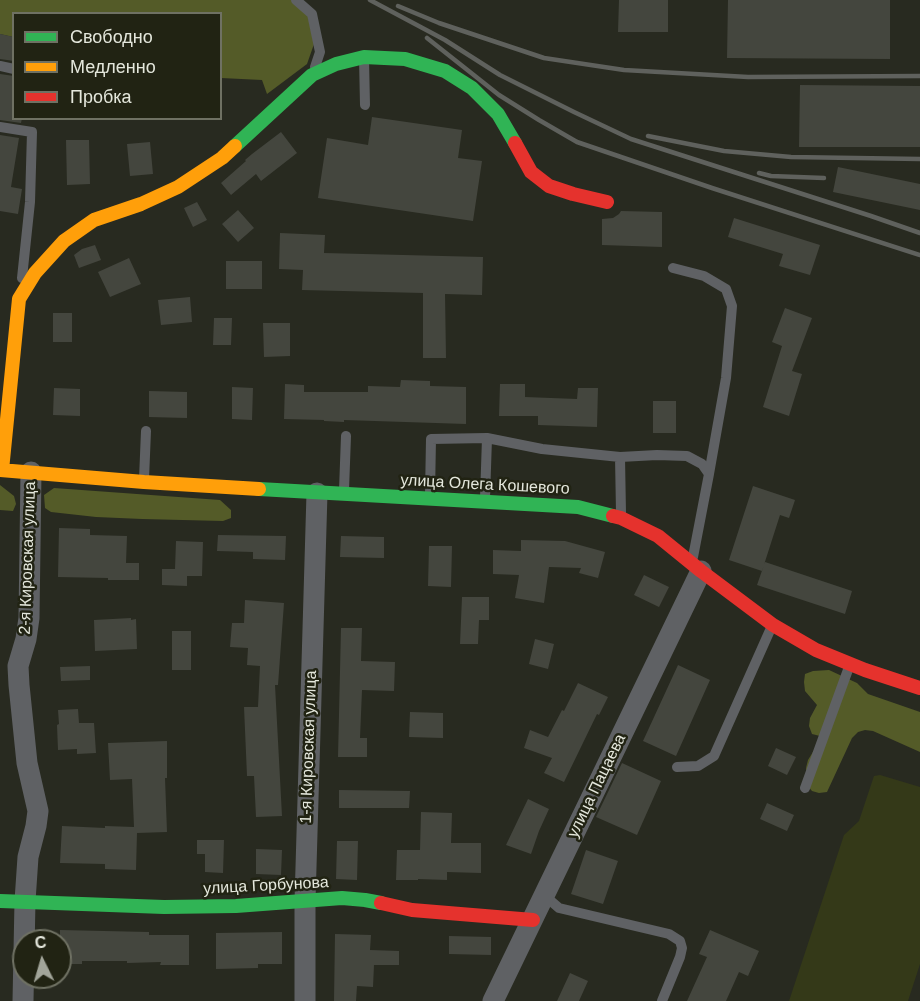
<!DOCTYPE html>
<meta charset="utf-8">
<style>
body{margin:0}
#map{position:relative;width:920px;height:1001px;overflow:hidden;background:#282a20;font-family:Helvetica,sans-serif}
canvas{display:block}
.legend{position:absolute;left:12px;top:12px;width:210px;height:108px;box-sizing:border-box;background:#212313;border:2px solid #6f7163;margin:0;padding:8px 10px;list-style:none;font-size:18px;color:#e4e7dc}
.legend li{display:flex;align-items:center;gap:12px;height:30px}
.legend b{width:30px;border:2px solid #6f7163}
.north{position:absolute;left:12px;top:929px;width:60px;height:60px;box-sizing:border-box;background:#212313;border:2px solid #6f7163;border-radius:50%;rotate:355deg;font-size:16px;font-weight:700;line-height:24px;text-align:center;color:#e4e7dc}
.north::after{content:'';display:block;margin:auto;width:21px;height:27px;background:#a2a59a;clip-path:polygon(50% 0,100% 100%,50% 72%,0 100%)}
</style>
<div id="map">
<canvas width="920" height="1001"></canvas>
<ul class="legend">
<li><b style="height:8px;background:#30b455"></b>Свободно</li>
<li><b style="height:8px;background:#ff9f0a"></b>Медленно</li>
<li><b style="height:8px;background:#e5322d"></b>Пробка</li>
</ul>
<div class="north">С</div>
</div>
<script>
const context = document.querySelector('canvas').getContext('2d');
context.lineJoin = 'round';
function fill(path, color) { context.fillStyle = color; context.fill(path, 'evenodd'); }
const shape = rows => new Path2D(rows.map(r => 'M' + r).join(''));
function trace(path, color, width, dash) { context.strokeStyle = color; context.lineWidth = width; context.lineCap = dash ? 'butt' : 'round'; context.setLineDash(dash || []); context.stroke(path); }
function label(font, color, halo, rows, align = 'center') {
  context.font = font + ' Helvetica,sans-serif'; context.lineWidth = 5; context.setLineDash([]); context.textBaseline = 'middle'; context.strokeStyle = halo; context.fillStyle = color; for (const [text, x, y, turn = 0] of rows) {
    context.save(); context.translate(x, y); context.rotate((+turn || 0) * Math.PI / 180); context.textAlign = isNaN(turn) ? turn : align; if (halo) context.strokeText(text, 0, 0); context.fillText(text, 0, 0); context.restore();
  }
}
fill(shape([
 [880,775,920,787,920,964,908,1001,789,1001,844,835,859,821,874,776]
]), '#343918');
fill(shape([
 [0,0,292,0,308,16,314,44,307,64,267,94,262,80,221,78,220,14,14,14,13,37,0,34],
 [0,485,14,496,16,504,13,511,0,510],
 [54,488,220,500,231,510,231,518,223,521,142,519,96,517,51,512,45,508,44,495],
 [829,670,857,683,868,694,920,712,920,752,873,731,865,730,858,732,852,738,827,792,819,793,812,791,807,785,806,768,808,760,816,747,820,736,812,734,809,726,810,718,817,705,805,691,804,682,805,674,813,671]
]), '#545b28');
fill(shape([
 [619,0,668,0,668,32,618,32],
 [728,0,890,0,890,59,727,58],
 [0,34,14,37,14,61,0,59],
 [0,74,14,76,14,118,22,118,21,123,0,120],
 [800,85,920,86,920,147,799,147],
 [372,117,462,130,458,158,482,161,473,221,318,198,327,138,368,145],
 [281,132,297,153,261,181,256,174,231,195,221,183,246,161,245,160,252,154],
 [0,135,19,138,11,187,22,189,18,214,0,211],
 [66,140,89,140,90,184,67,185],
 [150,142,153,174,130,176,127,144],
 [838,167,920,184,920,210,833,192],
 [197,202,207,220,193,227,184,208],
 [238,210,254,228,238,242,222,224],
 [621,211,662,212,662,247,602,245,602,219,613,218,619,214],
 [734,218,820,245,810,275,779,266,783,254,728,237],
 [280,233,325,235,324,253,483,257,482,295,445,294,446,358,423,358,423,293,302,290,303,270,279,269],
 [95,245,101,260,79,268,74,255,82,249],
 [129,258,141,284,110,297,98,272],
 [226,261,262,261,262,289,226,289],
 [190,297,192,322,161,325,158,300],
 [785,308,812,318,792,371,802,374,789,416,763,407,782,346,772,342],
 [53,313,72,313,72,342,53,342],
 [214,318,232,318,231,345,213,345],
 [263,323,290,323,290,356,264,357],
 [401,380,430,381,430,386,466,387,466,424,344,420,344,422,324,421,324,420,284,419,285,384,304,385,304,392,368,392,368,386,400,387],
 [500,384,525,384,525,397,577,399,578,388,598,388,597,427,538,425,538,416,499,416],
 [232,387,253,388,252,420,232,419],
 [54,388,80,389,80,416,53,415],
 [149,391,187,392,187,418,149,417],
 [653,401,676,401,676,433,653,433],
 [753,486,795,500,789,518,780,515,762,571,729,560],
 [59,528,90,529,90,535,127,536,126,563,139,563,139,580,108,580,108,578,58,577],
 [218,535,286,536,285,560,253,559,253,552,217,551],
 [341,536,384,537,384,558,340,557],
 [521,540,565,541,605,552,598,578,579,573,581,568,549,567,544,603,515,598,519,575,493,574,493,550,521,551],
 [176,541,203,542,202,576,187,576,187,586,162,585,162,569,175,569],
 [429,546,452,546,451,587,428,586],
 [765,562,852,591,845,614,757,585],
 [644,575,669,587,659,607,634,595],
 [462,597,489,597,489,620,479,620,478,644,460,644],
 [245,600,284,603,278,685,275,685,282,816,256,817,254,776,247,776,244,707,258,707,260,666,247,665,248,648,230,647,232,623,244,623],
 [131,618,131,620,136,619,137,649,95,651,94,620],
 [341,628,362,628,361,661,395,662,394,691,362,690,360,738,367,738,367,757,338,757],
 [172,631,191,631,191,670,172,670],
 [535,639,554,644,548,669,529,664],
 [678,665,710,680,676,756,643,741],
 [90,666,90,680,61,681,60,667],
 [578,683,608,697,599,715,597,714,564,782,544,773,552,758,524,748,530,730,548,737,562,710,564,711],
 [78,709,79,723,94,723,96,753,77,754,77,749,58,750,57,725,59,724,58,710],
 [410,712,443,713,443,738,409,737],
 [167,741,167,778,165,778,167,832,137,833,136,870,105,869,105,864,60,863,62,826,105,828,105,826,134,827,132,779,110,780,108,743],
 [776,748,796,757,787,775,768,766],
 [622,763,661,781,637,835,596,817],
 [339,790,410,791,409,808,339,808],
 [528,799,549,809,539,831,531,854,506,845],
 [767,803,794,815,787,831,760,819],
 [421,812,452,813,451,843,481,843,481,873,447,872,447,880,418,879,418,880,396,880,397,850,420,850],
 [197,840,224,840,223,873,205,872,205,854,197,854],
 [337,841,358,841,357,880,336,879],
 [256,849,282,850,281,875,256,874],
 [586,850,618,861,603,904,571,894],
 [60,930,149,932,149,935,189,935,189,965,160,965,161,962,127,963,127,961,82,961,82,964,60,964],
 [710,930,759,951,748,976,739,972,726,1001,687,1001,707,957,699,954],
 [282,932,282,964,258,964,258,968,216,969,216,933],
 [335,934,371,935,370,950,399,951,399,965,374,965,373,987,357,986,356,1001,334,1001],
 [449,936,491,937,491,955,449,954],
 [570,973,588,981,579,1001,557,1001]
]), '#44463e');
trace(shape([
 [296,0,312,14,320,52,315,67],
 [364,58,365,105],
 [0,66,14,69],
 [0,127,32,132,30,202,22,278],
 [673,268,704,276,726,289,732,306,726,378,709,474],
 [620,457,621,513],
 [144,479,146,431],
 [344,490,346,436],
 [430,494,431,439,487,438,542,449,620,457,657,455,687,456,702,464,709,474,693,557],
 [485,498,487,438],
 [677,767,698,766,714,756,771,628],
 [805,788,849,667],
 [545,896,559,908,669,934,680,941,682,948,680,957,662,1001]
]), '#5f6164', 10);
trace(shape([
 [23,1001,25,901,28,857,36,826,38,811,27,763,19,685,18,666,26,639,29,618,31,472],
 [305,1001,305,901,317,493],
 [493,1001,701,571]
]), '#5f6164', 21);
trace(shape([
 [235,146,312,75,336,64,364,57,405,59,445,71,472,88,498,114,515,143],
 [259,489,578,507,613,516],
 [0,901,164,907,236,906,342,898,365,900,381,903]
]), '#30b455', 14);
trace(shape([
 [0,470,144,482,259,489],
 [2,470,19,299,35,273,64,241,94,220,141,204,178,187,222,158,235,146]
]), '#ff9f0a', 14);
trace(shape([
 [515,143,531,172,549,186,573,194,607,202],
 [613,516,621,518,658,536,701,571,773,625,816,650,865,670,920,688],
 [381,903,412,910,533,920]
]), '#e5322d', 14);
trace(shape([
 [370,0,445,40,500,75,574,112,631,139,871,216,920,233],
 [398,6,439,23,544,58,624,70,748,77,920,76],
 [427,38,499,95,539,120,577,142,712,188,920,255],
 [648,136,724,151,791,157,920,159],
 [759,173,771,176,824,178]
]), '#5f615d', 4.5);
label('16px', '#e4e7dc', '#212313', [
 ["улица Олега Кошевого",485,485,3],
 ["2-я Кировская улица",28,558,-88],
 ["1-я Кировская улица",309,747,-88],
 ["улица Пацаева",597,786,-64],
 ["улица Горбунова",266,886,-3]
]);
</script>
